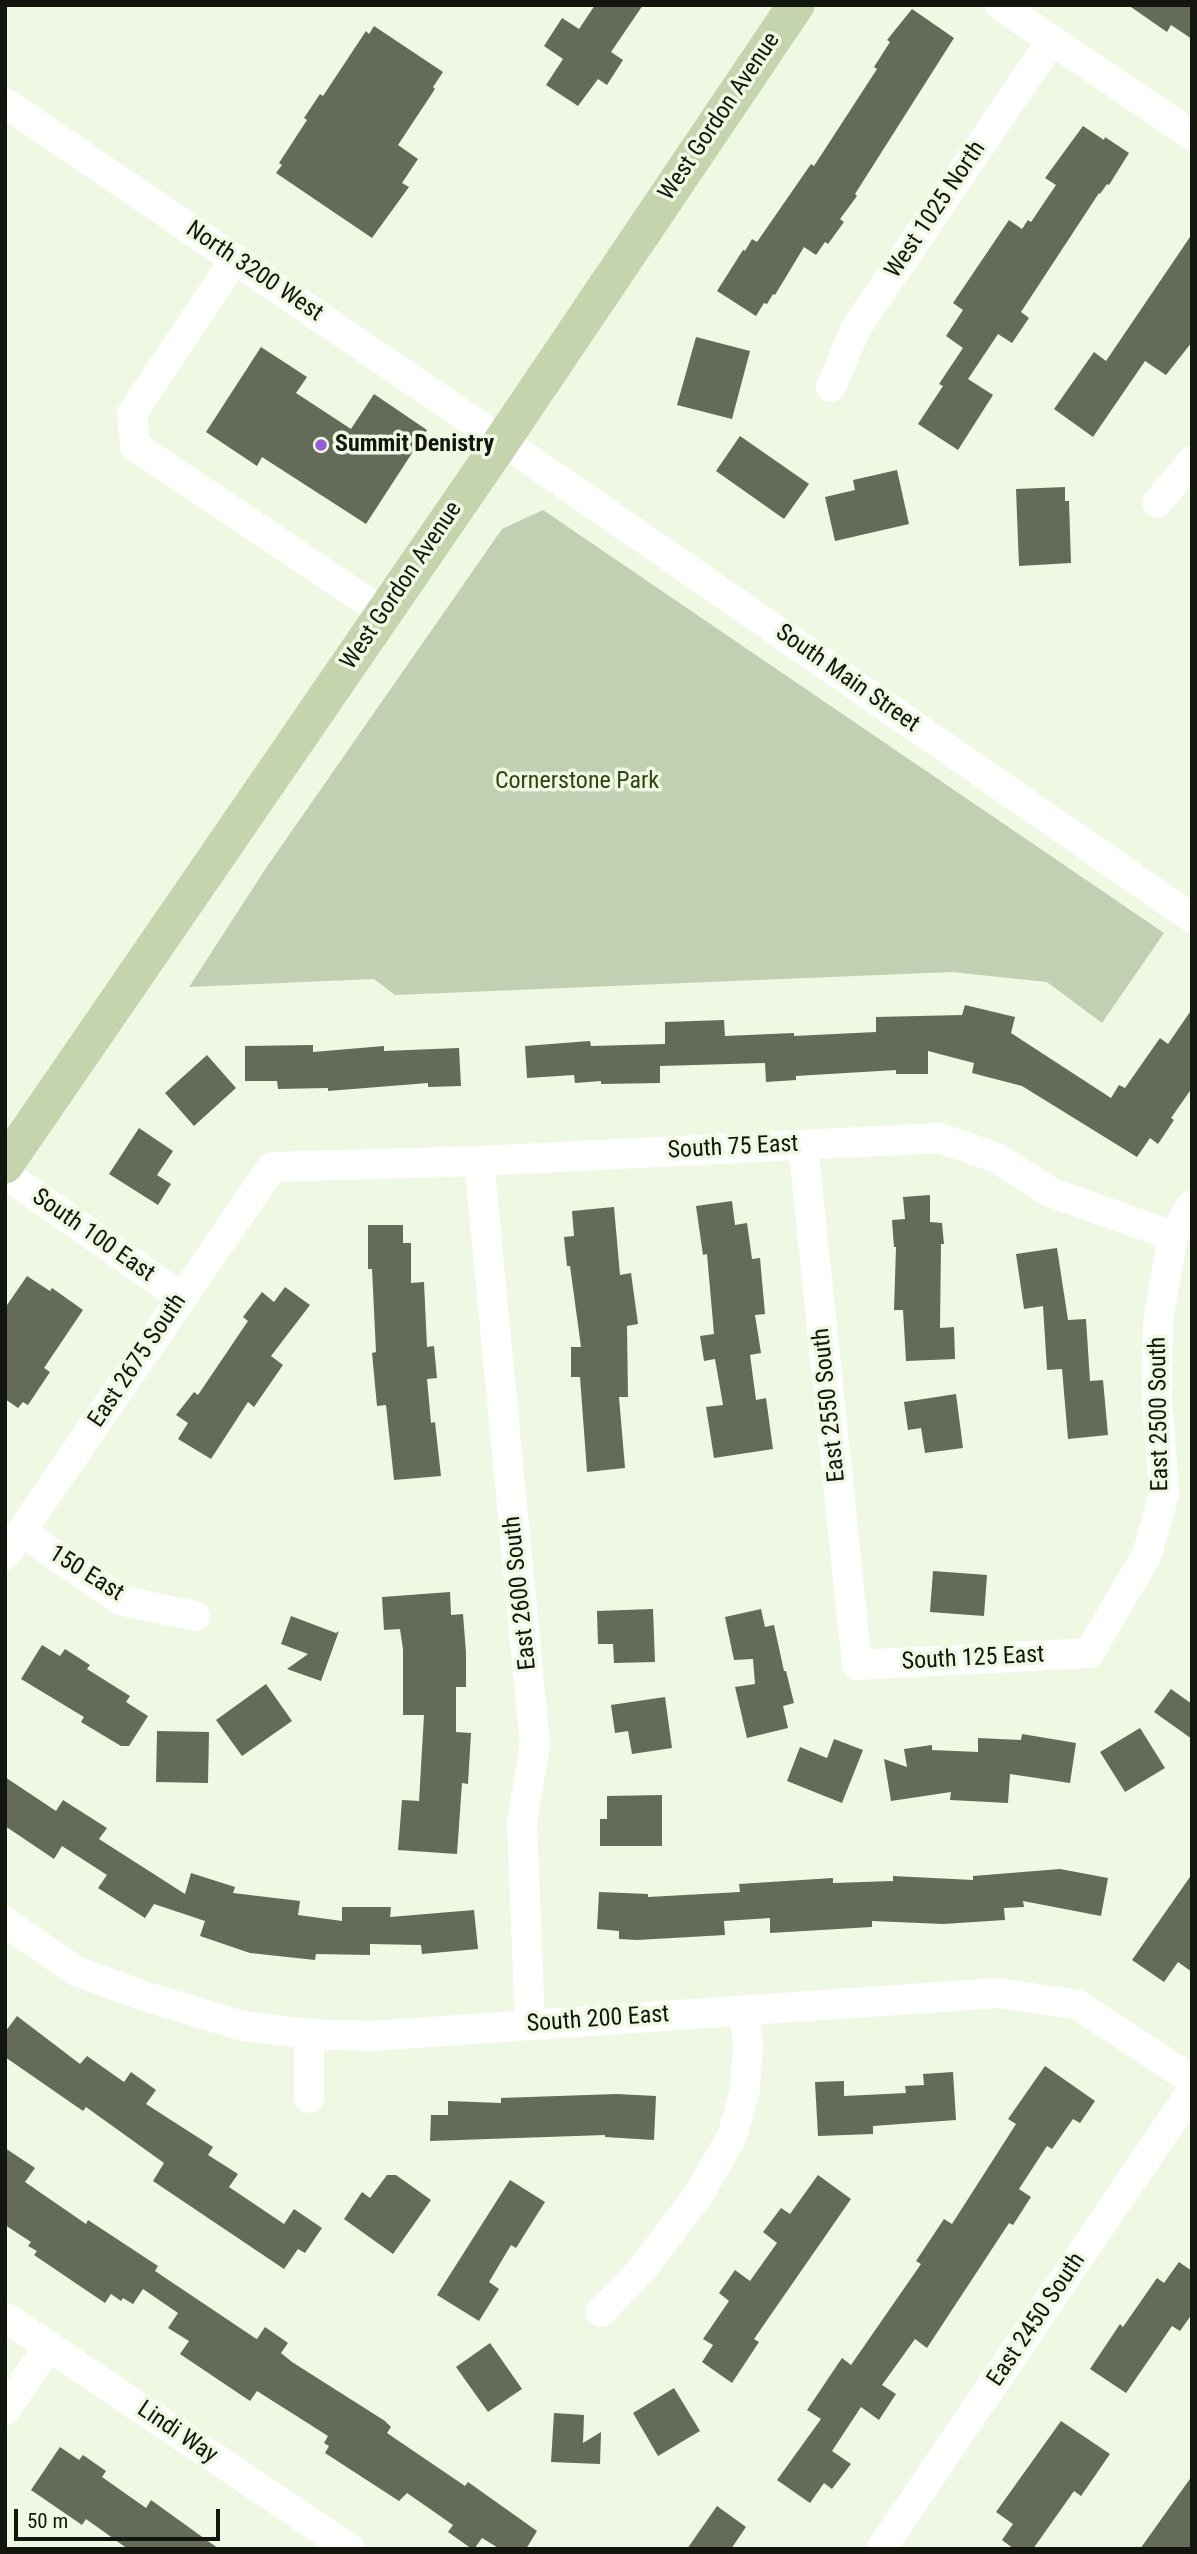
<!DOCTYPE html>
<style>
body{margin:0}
#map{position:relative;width:1197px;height:2554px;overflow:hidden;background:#eff8e2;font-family:"Roboto Condensed",sans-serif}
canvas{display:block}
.frame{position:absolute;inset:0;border:7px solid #13160f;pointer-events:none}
.scale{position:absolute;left:14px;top:2509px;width:206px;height:32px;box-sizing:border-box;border:4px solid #13160f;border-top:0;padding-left:9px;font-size:21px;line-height:24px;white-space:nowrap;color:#13160f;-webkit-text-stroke:5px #eff8e2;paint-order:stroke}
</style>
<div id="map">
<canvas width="1197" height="2554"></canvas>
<div class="frame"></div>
<div class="scale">50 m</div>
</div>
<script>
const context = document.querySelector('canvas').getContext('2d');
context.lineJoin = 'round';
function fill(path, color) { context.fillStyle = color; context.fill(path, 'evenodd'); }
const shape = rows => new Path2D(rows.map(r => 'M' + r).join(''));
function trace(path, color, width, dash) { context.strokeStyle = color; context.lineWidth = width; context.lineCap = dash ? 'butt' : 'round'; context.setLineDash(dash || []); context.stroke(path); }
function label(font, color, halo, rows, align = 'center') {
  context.font = font + ' "Roboto Condensed",sans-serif'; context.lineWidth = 7; context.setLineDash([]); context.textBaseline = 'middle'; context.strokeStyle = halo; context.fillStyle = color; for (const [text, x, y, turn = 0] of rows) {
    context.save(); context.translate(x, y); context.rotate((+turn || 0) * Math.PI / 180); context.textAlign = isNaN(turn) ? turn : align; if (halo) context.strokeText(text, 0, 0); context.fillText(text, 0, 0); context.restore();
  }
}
fill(shape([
 [543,510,1164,933,1102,1023,1047,982,952,972,395,995,374,979,189,987,266,868,502,529]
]), '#c3cfb2');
fill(shape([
 [595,5,643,5,611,52,623,60,607,85,598,79,578,106,546,85,563,59,544,46,562,18,579,29],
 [1128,5,1192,5,1192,39,1171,25,1167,32],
 [912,9,954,38,855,194,857,196,840,219,844,222,828,244,825,242,816,255,804,247,775,295,773,294,767,304,764,303,756,316,717,291,743,250,745,251,752,239,757,242,811,164,814,166,877,69,874,67,890,42,887,40],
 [374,26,443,72,433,87,435,89,398,145,418,159,402,183,409,187,372,238,276,173,282,165,279,163,307,120,304,118,320,94,323,96,366,31,369,34],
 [1083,126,1104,140,1105,137,1129,153,1109,185,1107,184,1100,194,1099,193,1021,312,1029,318,1012,343,998,334,968,379,993,395,958,450,918,424,943,386,939,384,963,348,946,336,963,310,953,303,1009,220,1022,229,1028,220,1031,222,1056,185,1045,178],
 [1192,234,1192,342,1166,375,1145,361,1093,437,1054,409,1094,352,1106,361],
 [696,337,750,351,732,419,677,405],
 [261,347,307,377,296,393,351,429,374,394,427,430,366,524,262,457,257,466,206,432],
 [740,436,809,484,784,519,716,471],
 [897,470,909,524,835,541,825,497,855,490,853,480],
 [1065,487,1065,501,1069,501,1071,563,1019,566,1016,489],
 [965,1005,1015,1017,1011,1033,1111,1098,1119,1085,1125,1088,1160,1038,1168,1044,1192,1009,1192,1088,1171,1118,1174,1120,1158,1144,1150,1138,1137,1157,1022,1086,972,1073,974,1063,928,1051,928,1074,896,1074,896,1070,796,1076,796,1080,766,1082,765,1063,660,1066,660,1083,601,1084,601,1081,575,1083,574,1075,527,1078,525,1046,590,1041,591,1046,665,1044,665,1022,724,1020,725,1036,794,1033,794,1036,876,1032,876,1017,962,1015],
 [313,1045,313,1052,384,1046,384,1051,459,1048,461,1086,428,1087,428,1083,328,1091,328,1088,278,1089,277,1081,245,1081,245,1046],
 [207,1055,236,1088,194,1126,165,1093],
 [139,1128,173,1151,157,1175,171,1184,158,1205,109,1174],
 [930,1195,930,1222,942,1223,944,1244,941,1244,940,1328,954,1327,955,1359,906,1361,903,1310,894,1310,896,1247,894,1247,892,1220,905,1219,903,1197],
 [732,1201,735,1225,747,1223,752,1259,760,1258,765,1314,755,1315,761,1353,750,1355,756,1400,766,1398,773,1449,714,1458,706,1407,723,1405,715,1359,704,1361,700,1336,714,1334,707,1254,703,1255,696,1206],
 [614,1207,620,1275,631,1273,638,1324,627,1326,628,1397,619,1397,625,1468,587,1472,580,1377,571,1377,571,1347,581,1347,570,1266,567,1266,564,1237,574,1236,572,1211],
 [368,1225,403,1225,403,1243,411,1243,411,1283,424,1282,427,1347,434,1346,437,1378,427,1379,431,1423,435,1422,441,1476,394,1480,386,1405,377,1406,372,1353,376,1352,372,1269,368,1269],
 [1057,1248,1068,1320,1086,1319,1090,1381,1103,1380,1108,1435,1068,1439,1062,1369,1047,1370,1043,1306,1024,1309,1016,1254],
 [27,1276,50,1291,52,1288,83,1310,44,1368,50,1372,28,1405,23,1402,18,1408,5,1399,5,1308],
 [285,1287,310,1305,271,1356,283,1365,254,1407,248,1402,211,1459,178,1439,188,1423,176,1415,194,1392,198,1395,248,1321,243,1317,262,1292,274,1302],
 [956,1394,963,1448,925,1453,921,1428,908,1430,904,1402],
 [933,1571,987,1575,984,1616,930,1612],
 [450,1592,451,1615,463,1614,466,1653,466,1687,456,1687,456,1732,471,1733,468,1784,462,1783,457,1854,398,1850,402,1800,419,1801,424,1715,403,1715,403,1649,400,1629,384,1630,382,1597],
 [653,1609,655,1662,614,1663,613,1644,598,1644,597,1611],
 [761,1609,765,1627,774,1625,784,1671,786,1671,794,1703,783,1706,788,1728,747,1738,735,1687,755,1684,753,1659,734,1660,725,1617],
 [291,1616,336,1633,339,1631,321,1681,287,1669,308,1654,281,1644],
 [42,1645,60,1656,65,1649,90,1665,87,1669,130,1696,126,1702,148,1716,129,1746,121,1746,81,1722,84,1717,21,1679],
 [266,1684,292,1721,242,1756,216,1720],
 [1171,1689,1192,1704,1192,1739,1154,1712],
 [665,1697,672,1748,632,1754,628,1731,615,1733,611,1705],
 [1140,1728,1165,1768,1125,1792,1100,1752],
 [157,1731,209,1732,208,1783,156,1782],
 [1022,1734,1076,1743,1070,1783,1010,1774,1008,1803,950,1800,951,1792,891,1801,884,1759,907,1767,904,1749,932,1745,932,1750,978,1752,978,1738,1021,1740],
 [834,1739,863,1750,842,1803,787,1781,800,1747,827,1758],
 [5,1777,56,1811,63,1800,107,1828,99,1839,185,1894,191,1873,235,1887,233,1893,300,1901,298,1915,342,1921,342,1907,391,1907,390,1917,474,1910,478,1949,422,1954,421,1945,370,1944,370,1955,316,1954,315,1960,250,1953,200,1936,205,1921,154,1904,145,1918,98,1888,107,1875,62,1846,54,1859,5,1826],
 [662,1795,662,1846,600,1846,600,1819,607,1819,607,1796],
 [1060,1869,1108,1878,1101,1916,1023,1901,1024,1907,1004,1908,1005,1920,943,1924,872,1921,872,1927,770,1933,770,1918,724,1921,725,1935,637,1940,619,1939,619,1931,597,1929,599,1892,648,1894,648,1897,740,1892,739,1884,833,1878,833,1883,893,1881,893,1876,973,1880,973,1876],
 [1192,1874,1192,1972,1178,1962,1164,1982,1132,1960],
 [17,2016,80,2064,87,2056,124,2082,131,2072,156,2090,146,2104,213,2147,208,2155,238,2174,229,2187,284,2224,294,2209,322,2228,305,2253,298,2249,284,2269,153,2181,164,2163,86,2107,83,2111,5,2057,5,2032],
 [1045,2066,1095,2101,1080,2123,1073,2119,1052,2149,1047,2146,1019,2189,1031,2197,1013,2225,1009,2223,927,2348,915,2339,882,2385,896,2394,879,2420,861,2407,832,2451,851,2464,832,2489,824,2483,810,2503,777,2480,821,2419,807,2410,842,2358,851,2365,921,2264,916,2261,944,2219,952,2224,1016,2124,1008,2119],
 [953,2072,956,2120,873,2126,873,2134,818,2136,815,2082,844,2081,844,2096,906,2093,905,2086,924,2085,923,2074],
 [616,2094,656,2096,654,2140,605,2137,605,2135,430,2141,431,2115,448,2115,448,2101,501,2103,501,2098],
 [5,2148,35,2168,25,2182,86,2224,88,2220,158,2266,155,2271,255,2338,257,2339,265,2327,288,2343,281,2353,292,2362,385,2421,391,2427,387,2433,465,2486,468,2482,537,2531,526,2549,500,2549,482,2538,474,2549,472,2549,448,2532,453,2525,407,2493,399,2501,325,2453,329,2446,324,2443,328,2436,257,2391,250,2401,180,2354,189,2341,168,2328,178,2313,143,2289,133,2304,123,2298,121,2301,111,2294,105,2303,34,2255,37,2251,28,2246,31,2242,5,2225],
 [387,2175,396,2175,431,2200,393,2254,344,2219,362,2192,370,2198],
 [818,2175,851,2199,754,2339,759,2342,732,2383,702,2362,713,2345,703,2339,729,2301,719,2293,735,2270,750,2281,777,2243,763,2232,781,2208,790,2214],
 [510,2180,545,2202,516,2248,511,2245,489,2282,499,2289,479,2321,437,2295],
 [1179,2262,1192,2271,1192,2314,1180,2331,1172,2326,1126,2393,1090,2369,1120,2324,1123,2327,1157,2278,1164,2283],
 [490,2343,522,2389,488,2412,456,2367],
 [674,2388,700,2431,658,2456,633,2413],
 [554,2413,584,2415,583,2443,601,2432,600,2464,551,2462],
 [1061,2421,1110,2454,1081,2496,1074,2491,1033,2549,1014,2549,1002,2540,1013,2524,996,2512],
 [60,2447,79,2460,83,2455,106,2471,102,2477,146,2508,151,2500,219,2549,128,2549,86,2519,82,2525,31,2490],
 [1192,2476,1192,2549,1140,2549],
 [717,2506,746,2527,731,2549,687,2549]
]), '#646b59');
trace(shape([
 [1000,5,1192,135],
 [5,103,543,469,1192,918],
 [235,259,132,413,135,446,384,613],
 [831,387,856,328,1052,40],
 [1157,503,1192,461],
 [803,1145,857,1665,1089,1653,1147,1555,1164,1494,1157,1399,1158,1321,1173,1236,1192,1205],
 [479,1161,535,1745,522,1822,530,2025],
 [5,1174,181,1297],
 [22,1532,120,1600,195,1616],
 [5,1555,272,1167,479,1161,940,1138,997,1158,1050,1192,1173,1236],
 [5,1922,76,1971,144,1996,243,2026,309,2034,371,2036,999,1993,1078,2005,1192,2080],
 [309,2098,309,2034],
 [601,2312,644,2267,699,2194,732,2136,745,2090,748,2046,744,2010],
 [5,2317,350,2549],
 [5,2410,48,2347],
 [881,2549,1192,2091]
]), '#fff', 30);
trace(shape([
 [5,1165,502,441,796,5]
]), '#c5d4ad', 37);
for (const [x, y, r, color] of [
 [321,445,7,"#9a5cd3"]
]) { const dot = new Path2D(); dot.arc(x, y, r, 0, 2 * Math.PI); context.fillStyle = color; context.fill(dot); trace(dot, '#eff8e2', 2.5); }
label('24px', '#13160f', '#eff8e2', [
 ["West Gordon Avenue",720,117,-56],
 ["West 1025 North",936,210,-56],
 ["North 3200 West",254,272,34],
 ["West Gordon Avenue",402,586,-56],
 ["South Main Street",847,679,35],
 ["South 75 East",733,1148,-3],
 ["South 100 East",93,1236,35],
 ["East 2675 South",138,1361,-56],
 ["East 2550 South",830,1405,-96],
 ["East 2500 South",1160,1414,-91],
 ["150 East",86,1574,32],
 ["East 2600 South",521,1593,-96],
 ["South 125 East",973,1659,-3],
 ["South 200 East",598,2020,-4],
 ["East 2450 South",1037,2320,-56],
 ["Lindi Way",177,2433,34]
]);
label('bold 24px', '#13160f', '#eff8e2', [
 ["Summit Denistry",335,445]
], 'left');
label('24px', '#314210', '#eff8e2', [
 ["Cornerstone Park",577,782]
]);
</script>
